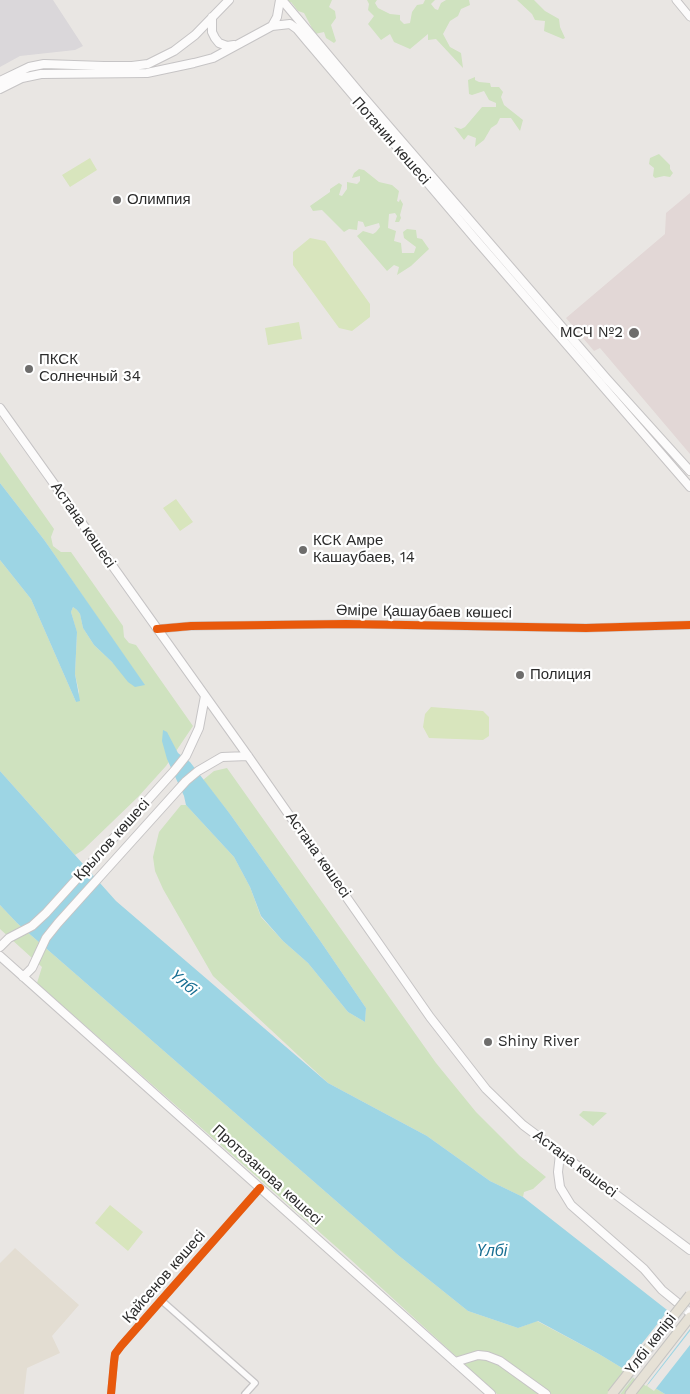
<!DOCTYPE html>
<meta charset="utf-8">
<style>
body{margin:0}
canvas{display:block;background:#e9e6e3}
</style>
<canvas width="690" height="1394"></canvas>
<script>
const context = document.querySelector('canvas').getContext('2d');
context.lineJoin = 'round';
function fill(path, color) { context.fillStyle = color; context.fill(path, 'evenodd'); }
const shape = rows => new Path2D(rows.map(r => 'M' + r).join(''));
function trace(path, color, width, dash) { context.strokeStyle = color; context.lineWidth = width; context.lineCap = dash ? 'butt' : 'round'; context.setLineDash(dash || []); context.stroke(path); }
function label(font, color, halo, rows, align = 'center') {
  context.font = font + ' "Work Sans",sans-serif'; context.lineWidth = 4.5; context.setLineDash([]); context.textBaseline = 'middle'; context.strokeStyle = halo; context.fillStyle = color; for (const [text, x, y, turn = 0] of rows) {
    context.save(); context.translate(x, y); context.rotate((+turn || 0) * Math.PI / 180); context.textAlign = isNaN(turn) ? turn : align; if (halo) context.strokeText(text, 0, 0); context.fillText(text, 0, 0); context.restore();
  }
}
fill(shape([
 [0,0,53,0,83,46,75,50,20,56,0,67]
]), '#dad7da');
fill(shape([
 [15,1248,79,1305,52,1336,60,1353,27,1368,24,1394,0,1394,0,1263]
]), '#e3ddd2');
fill(shape([
 [690,193,690,454,600,348,594,351,566,318,665,234,666,213]
]), '#e2d7d6');
fill(shape([
 [284,0,332,0,329,7,335,11,336,18,331,25,336,41,334,43,326,38,324,32,315,34,304,13,298,11,291,2,288,3],
 [367,0,377,0,375,3,378,8,390,14,400,15,400,20,404,24,410,23,412,12,417,5,423,4,425,0,435,0,431,4,435,9,438,10,441,3,446,0,469,0,470,5,461,9,458,16,450,21,443,34,450,47,461,53,463,68,436,39,428,40,428,34,410,49,394,42,390,34,381,40,368,24,374,16,368,10,369,4],
 [517,0,534,0,545,11,559,19,560,27,565,38,563,39,544,31,545,21,535,20,532,14],
 [475,77,475,80,479,82,490,83,491,87,499,87,503,92,501,97,504,105,523,120,520,131,511,118,500,118,497,124,491,128,484,140,475,147,476,138,468,135,464,140,454,127,461,129,465,127,482,107,496,107,496,103,489,100,484,91,472,95,469,94,468,80],
 [659,154,670,165,670,169,673,173,670,177,664,176,655,178,653,176,654,168,649,164,650,158],
 [359,169,364,170,379,182,392,185,399,191,397,201,399,202,400,199,403,204,400,215,401,218,399,222,395,222,397,216,395,213,389,214,388,228,396,231,394,241,401,243,402,253,414,253,416,247,404,238,403,232,407,229,416,230,417,238,422,239,429,249,411,266,397,275,399,267,394,265,387,271,357,236,363,231,373,234,376,232,380,227,379,223,365,227,363,222,358,221,357,230,349,229,344,232,322,210,313,211,310,206,330,192,330,189,339,183,342,185,339,195,342,196,347,189,347,182,357,184,360,181,360,176,352,178,354,173],
 [0,452,54,529,51,537,53,546,61,552,71,552,123,626,124,637,129,643,136,645,193,726,166,766,138,797,83,850,75,855,0,771,0,560,31,599,76,702,79,692,75,674,77,633,71,612,73,607,77,610,80,614,83,628,94,645,112,662,144,685,45,541,0,483],
 [227,768,436,1063,476,1112,520,1156,546,1177,533,1189,524,1192,523,1197,490,1181,427,1136,328,1083,213,976,163,889,155,871,153,857,159,832,181,805,186,805,234,857,250,887,261,917,283,941,308,963,348,1012,365,1022,366,1008,321,942,230,814,203,780,214,771],
 [0,905,17,923,398,1255,468,1311,518,1328,537,1321,599,1354,665,1394,497,1394,350,1259,37,983,42,967,0,929],
 [583,1111,602,1112,607,1113,593,1126,579,1115]
]), '#cfe2bf');
fill(shape([
 [90,158,97,170,70,187,62,175],
 [310,238,325,241,370,304,370,317,352,331,339,328,293,265,293,252],
 [299,322,302,339,268,345,265,328],
 [176,499,193,522,180,531,163,508],
 [431,707,483,711,489,717,489,736,483,740,429,738,423,727,425,714],
 [110,1205,143,1232,128,1251,95,1223]
]), '#d8e5bd');
fill(shape([
 [0,483,45,541,145,685,135,687,128,682,112,662,94,645,83,628,80,614,77,610,73,607,71,612,77,632,75,674,80,701,76,702,31,599,0,560],
 [163,730,167,732,178,753,190,762,230,814,321,942,366,1008,365,1022,348,1012,308,963,283,941,261,916,250,887,234,857,186,805,184,796,167,759,162,741],
 [0,771,116,901,328,1083,427,1136,490,1181,523,1197,690,1328,690,1394,665,1394,599,1354,538,1321,518,1328,468,1311,398,1255,17,923,0,905]
]), '#9dd5e4');
fill(shape([
 [670,1308,690,1325,690,1329,646,1386,621,1370],
 [690,1331,690,1345,654,1391,647,1386]
]), '#e9e6e3');
const minor = shape([
 [161,1300,255,1383,245,1394],
 [111,1394,114,1362,115,1354,121,1346,260,1188]
]);
const tertiary = shape([
 [676,0,690,17],
 [157,629,191,626,346,624,586,628,690,625]
]);
const secondary = shape([
 [282,0,360,93,607,379,690,471],
 [212,17,212,32,215,38,219,43,227,46,234,45],
 [272,26,277,17,280,0],
 [0,81,29,67,44,64,104,66,132,66,148,64,174,51,195,35,229,0],
 [0,89,22,78,41,74,147,73,194,63,213,58,272,26,290,24,297,29,307,41,477,241,690,487],
 [0,408,248,756,430,1017,486,1089,523,1125,690,1250],
 [0,947,9,938,32,926,46,913,174,771,186,756,199,728,205,696],
 [0,956,491,1394],
 [23,977,32,968,46,938,58,923,186,781,198,771,222,757,248,756],
 [560,1154,558,1172,560,1187,571,1205,644,1269,662,1290,690,1313],
 [455,1362,478,1355,487,1356,500,1361,546,1394]
]);
const primary = shape([
 [630,1394,690,1317]
]);
trace(minor, '#c6c4c5', 8);
trace(tertiary, '#c6c4c5', 9);
trace(secondary, '#c6c4c5', 10);
trace(primary, '#c5c4c2', 11);
trace(minor, '#fcfbfb', 5.5);
trace(tertiary, '#fcfbfb', 7);
trace(secondary, '#fcfbfb', 8);
trace(primary, '#e6e1d6', 9);
trace(shape([
 [620,1394,690,1305]
]), '#dedee0', 1);
const primaryBridge = shape([
 [612,1394,690,1295]
]);
trace(primaryBridge, '#c5c4c2', 11, []);
trace(primaryBridge, '#e6e1d6', 9);
trace(shape([
 [157,629,191,626,346,624,586,628,690,625],
 [111,1394,114,1362,115,1354,121,1346,260,1188]
]), '#e8590c', 8);
for (const [x, y, r, color] of [
 [117,200,5,"#6e6d6c"],
 [634,333,6,"#6e6d6c"],
 [29,369,5,"#6e6d6c"],
 [303,550,5,"#6e6d6c"],
 [520,675,5,"#6e6d6c"],
 [488,1042,5,"#6e6d6c"]
]) { const dot = new Path2D(); dot.arc(x, y, r, 0, 2 * Math.PI); context.fillStyle = color; context.fill(dot); trace(dot, '#fff', 2); }
label('15px', '#2c2c2c', '#fff', [
 ["Потанин көшесі",391,141,49],
 ["Астана көшесі",83,525,55],
 ["Әміре Қашаубаев көшесі",424,612,1],
 ["Крылов көшесі",112,840,-48],
 ["Астана көшесі",318,855,55],
 ["Астана көшесі",575,1164,37],
 ["Протозанова көшесі",267,1175,42],
 ["Қайсенов көшесі",164,1277,-49],
 ["Үлбі көпірі",651,1344,-52]
]);
label('15px', '#2c2c2c', '#fff', [
 ["Олимпия",127,200],
 ["МСЧ №2",623,333,"right"],
 ["ПКСК",39,360],
 ["Солнечный 34",39,377],
 ["КСК Амре",313,541],
 ["Кашаубаев, 14",313,558],
 ["Полиция",530,675],
 ["Shiny River",498,1042]
], 'left');
label('italic 16px', '#196f93', '#fff', [
 ["Үлбі",184,983,41],
 ["Үлбі",492,1251]
]);
</script>
